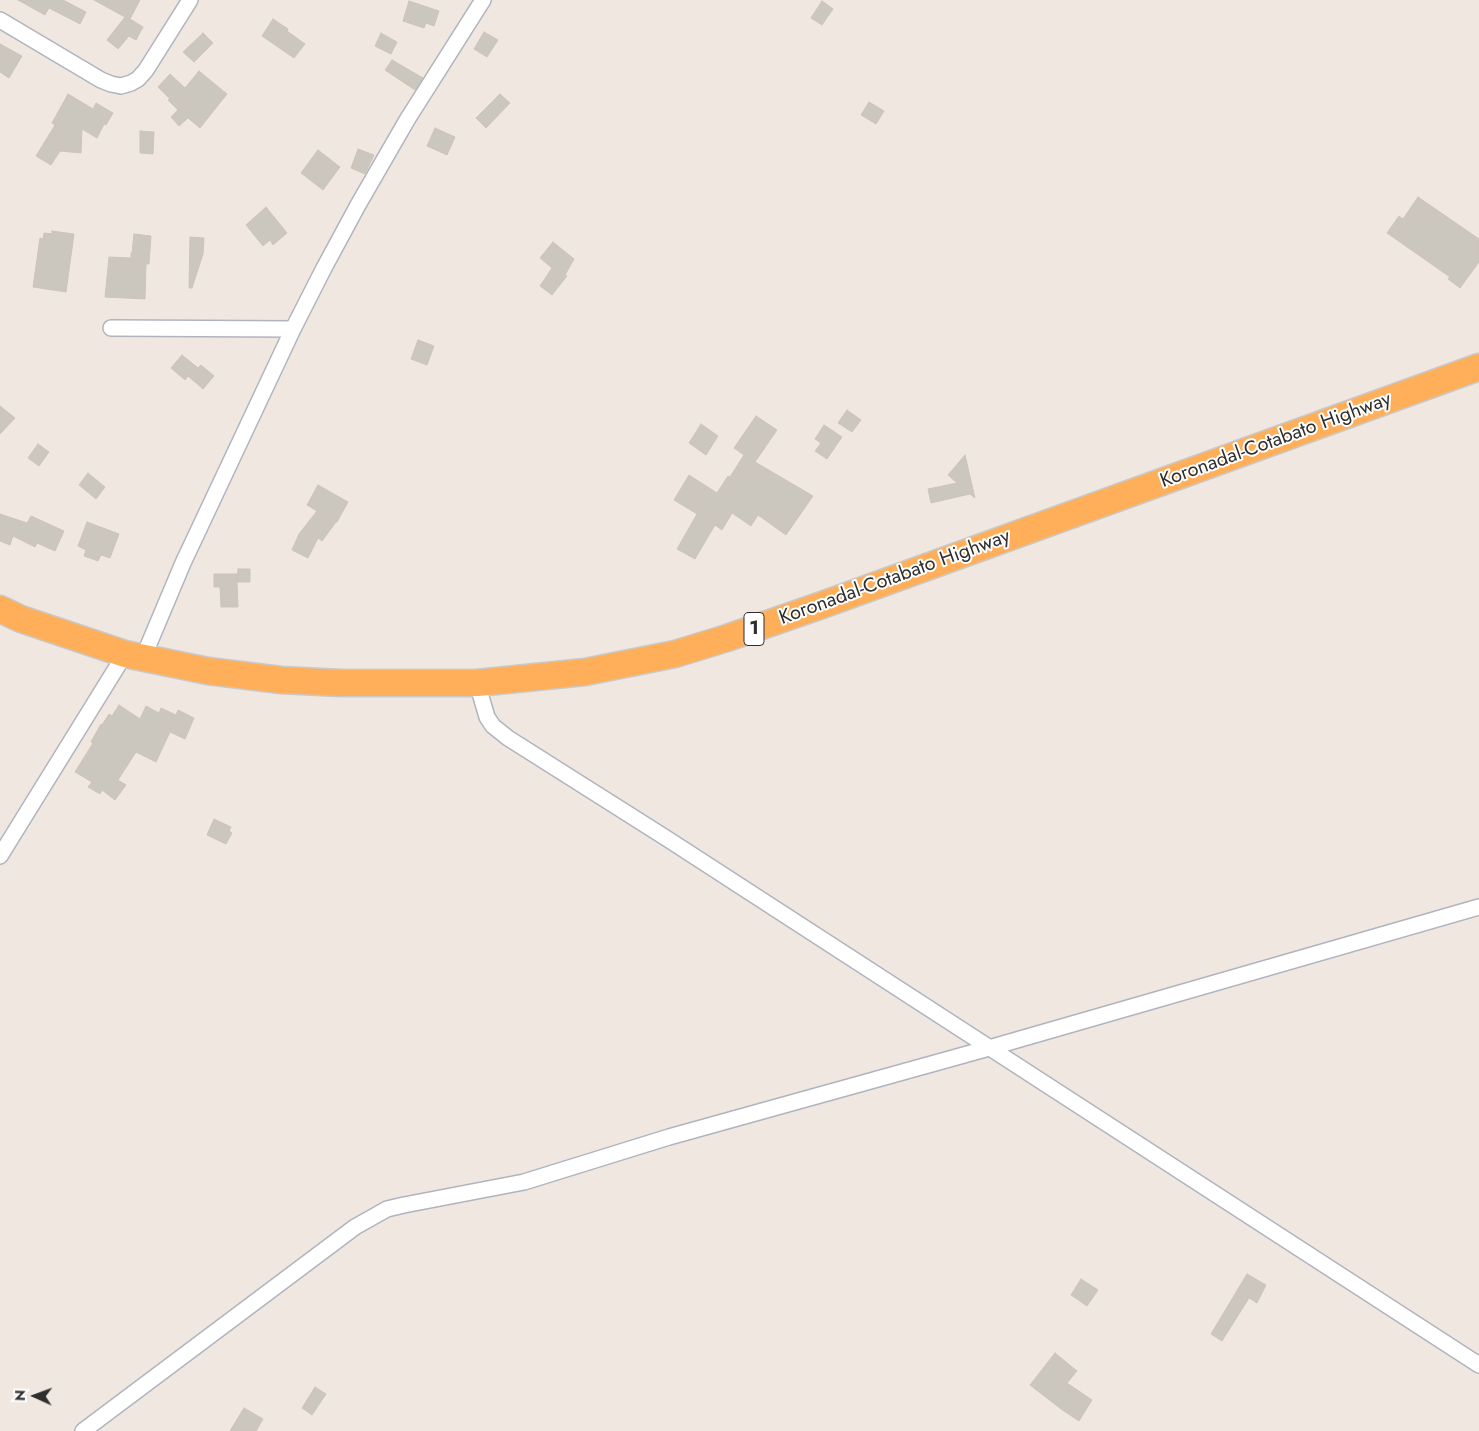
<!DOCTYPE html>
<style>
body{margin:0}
#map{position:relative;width:1479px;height:1431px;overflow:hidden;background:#f0e8e0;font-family:Jost,sans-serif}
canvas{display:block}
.north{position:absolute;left:10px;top:1371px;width:50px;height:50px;-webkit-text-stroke:4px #fff;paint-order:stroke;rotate:272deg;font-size:14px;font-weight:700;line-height:20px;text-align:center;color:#2e2e2e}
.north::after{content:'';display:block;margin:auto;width:18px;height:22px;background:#2e2e2e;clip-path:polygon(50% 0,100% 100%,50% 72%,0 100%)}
</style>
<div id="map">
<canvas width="1479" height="1431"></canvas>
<div class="north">N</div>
</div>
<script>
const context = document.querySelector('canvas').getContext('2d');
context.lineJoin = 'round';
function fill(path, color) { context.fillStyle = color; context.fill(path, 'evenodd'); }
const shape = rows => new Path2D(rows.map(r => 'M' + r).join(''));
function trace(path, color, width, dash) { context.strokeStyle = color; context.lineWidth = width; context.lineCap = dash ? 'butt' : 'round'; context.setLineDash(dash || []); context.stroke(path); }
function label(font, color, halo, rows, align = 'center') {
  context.font = font + ' Jost,sans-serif'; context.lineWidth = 4; context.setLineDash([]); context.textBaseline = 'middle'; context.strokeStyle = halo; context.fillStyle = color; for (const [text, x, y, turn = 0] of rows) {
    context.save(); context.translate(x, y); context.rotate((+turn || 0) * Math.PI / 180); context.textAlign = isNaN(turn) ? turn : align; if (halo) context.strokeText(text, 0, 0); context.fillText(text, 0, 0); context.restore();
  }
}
const building = shape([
 [18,0,63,0,86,12,80,24,49,8,45,15,18,0],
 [94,0,140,0,130,19,143,27,136,40,129,36,118,49,107,40,125,17,94,0],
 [409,1,439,11,434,26,426,23,424,28,403,21,409,1],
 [822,1,833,9,822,25,811,18,822,1],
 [273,19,288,29,287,31,305,44,294,58,262,36,273,19],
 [484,32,498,40,487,57,474,49,484,32],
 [203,33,213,43,194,62,183,52,203,33],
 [381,33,397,42,391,54,375,46,381,33],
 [0,44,22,56,9,78,0,72,0,44],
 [392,60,423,78,415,90,385,70,392,60],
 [199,71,227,94,200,128,188,118,179,126,171,117,178,110,168,100,170,99,158,87,170,74,185,88,199,71],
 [68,94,93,109,96,103,113,113,106,125,104,124,97,138,82,129,81,153,60,151,51,165,36,156,55,125,52,123,68,94],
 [500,94,510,103,486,128,476,118,500,94],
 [869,102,884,111,876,124,861,115,869,102],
 [435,128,455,137,447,155,427,146,435,128],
 [140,131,154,132,153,154,140,153,140,131],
 [358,149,374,155,365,174,351,168,358,149],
 [318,150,340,167,323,190,301,173,318,150],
 [1418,197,1479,239,1479,262,1460,288,1448,279,1450,277,1387,233,1399,216,1403,219,1418,197],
 [266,207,287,233,273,245,270,240,263,246,246,225,266,207],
 [52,231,74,234,66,292,33,287,40,238,43,239,44,233,52,234,52,231],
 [134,234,151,236,149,264,146,264,145,299,105,297,109,257,131,258,131,253,132,253,134,234],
 [190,237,204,238,203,254,192,288,189,288,190,237],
 [553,242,574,259,565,275,567,276,552,295,540,286,552,268,540,258,553,242],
 [418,340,434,346,427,365,411,359,418,340],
 [182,355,198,368,201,365,214,376,203,389,188,376,185,380,171,368,182,355],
 [0,406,15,418,0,434,0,406],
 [847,410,861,420,852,432,838,423,847,410],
 [756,416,777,430,755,462,813,496,786,535,758,515,751,526,732,513,722,530,715,525,695,559,677,549,697,514,674,500,689,475,717,493,728,476,730,477,744,455,734,448,756,416],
 [701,424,718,436,706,455,689,443,701,424],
 [824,425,842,437,827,459,815,451,821,443,815,439,824,425],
 [38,444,49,452,39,466,28,458,38,444],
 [965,455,975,498,970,494,931,503,928,489,957,483,948,475,965,455],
 [88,473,105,487,96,499,79,485,88,473],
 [318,485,348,502,337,522,336,522,322,541,318,538,308,558,292,550,299,534,317,511,307,505,318,485],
 [0,514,27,523,31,516,64,531,55,551,37,543,35,547,13,536,10,545,0,541,0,514],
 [87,522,119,534,110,558,101,555,98,561,84,556,86,550,78,546,87,522],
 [238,569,250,569,250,582,237,582,238,607,221,607,220,587,214,587,214,574,237,574,237,580,238,569],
 [119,705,140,719,146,706,159,713,161,708,176,715,178,710,194,718,185,739,170,732,156,762,136,752,118,780,126,785,115,800,102,790,100,794,88,787,92,782,75,772,93,743,91,742,101,724,102,725,109,714,112,716,119,705],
 [214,819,231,827,229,831,232,833,226,844,207,835,214,819],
 [1247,1274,1266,1285,1257,1303,1249,1298,1222,1341,1211,1334,1247,1274],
 [1081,1279,1098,1290,1087,1306,1071,1295,1081,1279],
 [1055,1353,1077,1371,1067,1383,1092,1400,1079,1421,1061,1409,1030,1385,1055,1353],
 [315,1387,326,1394,312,1415,302,1408,315,1387],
 [244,1408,263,1419,256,1431,230,1431,244,1408]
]);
fill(building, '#cbc6be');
trace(building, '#cdc4b8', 1);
const minor = shape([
 [0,20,101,80,111,84,121,86,131,83,138,79,146,70,190,0],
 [111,328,293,329],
 [143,658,183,563,293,329,324,268,358,205,407,120,483,0],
 [477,683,487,717,493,726,508,738,666,838,1479,1365],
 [0,856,125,654],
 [83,1431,355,1227,387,1209,404,1205,524,1182,669,1137,989,1048,1479,907]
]);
const trunk = shape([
 [0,609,21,619,125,654,208,671,281,680,341,683,477,683,585,672,675,654,727,638,822,605,1479,367]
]);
trace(minor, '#b0b4be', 18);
trace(trunk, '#c9c9c9', 29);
trace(minor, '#fff', 15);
trace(trunk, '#ffaf59', 26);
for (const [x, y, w] of [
 [754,629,20]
]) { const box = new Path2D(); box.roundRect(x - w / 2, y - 16.5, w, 33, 4); context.fillStyle = '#fff'; context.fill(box); trace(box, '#2e2e2e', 1); }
label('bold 19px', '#2e2e2e', null, [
 ["1",754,629]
]);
label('20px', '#2e2e2e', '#fff', [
 ["Koronadal-Cotabato Highway",1276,441,-20],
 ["Koronadal-Cotabato Highway",895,578,-20]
]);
</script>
